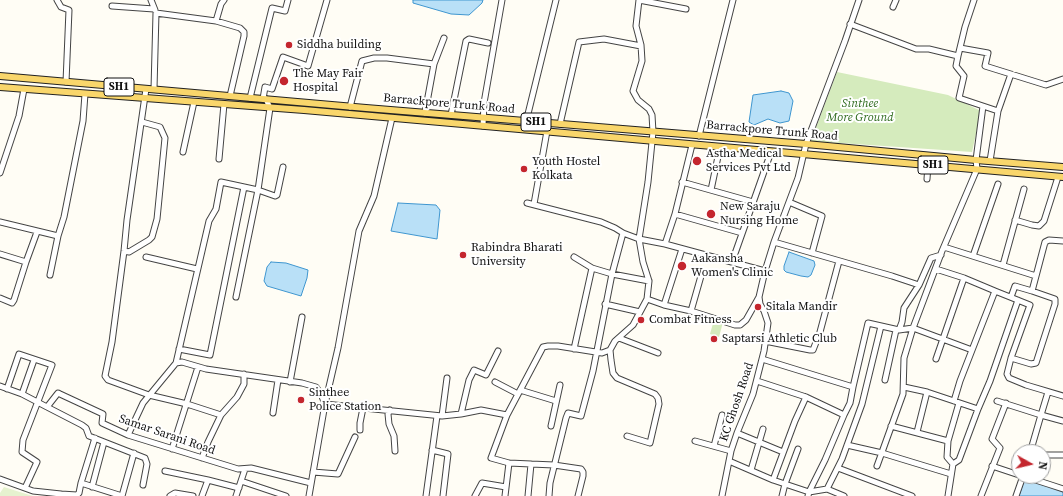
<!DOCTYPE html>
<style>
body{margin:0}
#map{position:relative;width:1063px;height:496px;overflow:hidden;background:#fffdf5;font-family:"Source Serif 4",serif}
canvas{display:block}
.north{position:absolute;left:1011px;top:444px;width:40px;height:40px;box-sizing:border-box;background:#fff;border:1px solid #a0a0a0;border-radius:50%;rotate:98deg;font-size:11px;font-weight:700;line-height:16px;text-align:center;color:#111}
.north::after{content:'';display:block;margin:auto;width:14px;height:18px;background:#c4262e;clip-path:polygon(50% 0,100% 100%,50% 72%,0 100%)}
</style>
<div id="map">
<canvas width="1063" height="496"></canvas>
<div class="north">N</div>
</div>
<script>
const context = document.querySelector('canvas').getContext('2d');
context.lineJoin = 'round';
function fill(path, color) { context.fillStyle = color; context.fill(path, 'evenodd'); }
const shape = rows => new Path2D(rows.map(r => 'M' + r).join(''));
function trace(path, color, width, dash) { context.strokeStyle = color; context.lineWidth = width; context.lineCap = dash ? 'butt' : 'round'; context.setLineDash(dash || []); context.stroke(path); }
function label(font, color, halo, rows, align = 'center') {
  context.font = font + ' "Source Serif 4",serif'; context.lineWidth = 4; context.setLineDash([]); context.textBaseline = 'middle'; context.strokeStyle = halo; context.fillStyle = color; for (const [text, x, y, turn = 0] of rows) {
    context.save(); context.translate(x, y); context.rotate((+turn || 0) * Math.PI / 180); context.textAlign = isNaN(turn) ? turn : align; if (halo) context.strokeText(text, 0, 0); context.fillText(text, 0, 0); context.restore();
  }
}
fill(shape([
 [837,72,948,95,981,111,972,152,811,141],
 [714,320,723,322,719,337,710,334]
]), '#d5ebbd');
fill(shape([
 [4,487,23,493,33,496,0,496,0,493]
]), '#e6f2cf');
const water = shape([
 [413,0,483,0,482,3,469,15,451,14,413,3,413,0],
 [781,91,789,93,793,101,789,121,780,123,768,119,754,125,749,122,753,95,781,91],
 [398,203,436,205,440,210,437,239,391,231,398,203],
 [789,252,814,261,815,265,811,275,808,277,801,276,786,272,784,270,784,266,789,252],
 [271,262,286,263,308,270,307,278,301,296,267,286,264,281,267,267,271,262],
 [1025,478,1063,491,1063,496,1019,496,1025,478]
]);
fill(water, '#b9e0f7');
trace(water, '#3f96cf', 1);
const minor = shape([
 [57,0,61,7,69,10,66,82],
 [151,0,155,10],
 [639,0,636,26,641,45,642,61,633,91,638,100,649,109,652,115,653,132,648,182,639,239,665,244,765,271],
 [639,0,686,9],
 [112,6,154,9],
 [893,7,896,0],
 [216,21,240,28,244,32,244,36,230,96],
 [850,24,916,49,929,49,958,56,965,27,974,0],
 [960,48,988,53,985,66,1046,85,1063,79],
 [146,89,127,220,124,251,112,342,105,376,108,380,149,395,187,404,221,415],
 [154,89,156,13,216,21,221,4,224,0],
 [250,98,272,8,285,11,288,0],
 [263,99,265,87,272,89,283,57,308,66,327,0],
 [983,106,998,111],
 [350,107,362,61,374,58,387,58,434,64],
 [425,113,434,64,444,38],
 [451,115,466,41,469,39,488,43],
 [526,122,556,0],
 [560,124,579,42,604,39,641,46],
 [483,126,484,103,502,0],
 [699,136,733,0],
 [183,152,194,102],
 [219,159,224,104],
 [990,161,998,111,1011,74],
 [0,173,19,116,24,89],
 [927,179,928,165],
 [682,182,753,202],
 [711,190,720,147],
 [789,202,822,216,812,253],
 [527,203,601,222,615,228,623,233,639,239,643,262,649,281,647,299,633,325,615,341,610,350,611,360,613,373,617,378,655,394,658,398,659,404,650,443,627,436],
 [534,204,547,131],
 [675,214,742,233],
 [1015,220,1032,225,1039,226,1044,221,1058,177],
 [0,222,58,236,64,217,83,121,85,94],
 [774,242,892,276,919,285],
 [665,244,675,214,692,145],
 [944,247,1036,276,1032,291,1055,299,1055,304,1036,363,1031,364,1011,358],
 [124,251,129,252,149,240,152,237,157,219,165,138,160,127,142,122],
 [0,254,26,262],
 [973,256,998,184],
 [146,257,197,269],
 [574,257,592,268,612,274,649,281],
 [732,262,771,152],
 [1003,265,1024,189],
 [936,269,964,278,995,291,960,381,954,401],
 [50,275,58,236],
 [1036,276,1045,242,1049,240,1063,241],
 [995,291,1030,305,1011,358,1007,374,1009,378,1026,385,1063,396],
 [236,297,258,190,275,196,277,195,283,167],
 [1011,297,1015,286,1032,291],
 [0,298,12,303,14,300,26,262,37,232],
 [647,299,664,305,682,249],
 [605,304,640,312],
 [664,305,691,311,735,325,740,325,746,320,759,297],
 [691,311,701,276],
 [899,330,913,328,972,350],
 [619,338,658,353],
 [765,341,810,350,813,350,820,332,839,261],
 [179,349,210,355,244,187],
 [574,349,592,268],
 [762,359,853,387,850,403,844,415],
 [936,359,964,278],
 [176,363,209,221,216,209,221,182,258,190,270,108,266,99],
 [885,380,896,330],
 [757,381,806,397,795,421,773,480,809,492,808,496],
 [290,382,302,317],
 [495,382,518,394],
 [0,386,22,394,47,407,58,393,60,394,103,414,102,423,128,435,238,469,251,468,311,483],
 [853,387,868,323,899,330,902,322,904,308,919,285,931,258,941,255],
 [904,387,927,392,978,409,990,381,1018,300],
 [7,389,19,354,52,365,23,440,22,452,37,462,25,488],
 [520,390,556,401],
 [1048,392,1041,415,1063,421],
 [22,394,34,360],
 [806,397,844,415,825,460,809,492],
 [997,401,1041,415,1032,446,1031,450,1033,452],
 [47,407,82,425,86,428,89,436,145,458,147,464,143,485],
 [390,410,388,414,389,424,394,436,395,451],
 [273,413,278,380],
 [461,414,469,380,474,370,486,375,498,351],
 [507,415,491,458,509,463,531,464,528,496],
 [442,416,447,378],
 [551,426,560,385],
 [891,426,948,441,947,457,953,464,948,496],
 [360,430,360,423,363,408],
 [917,432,927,392],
 [737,433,783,452],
 [128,435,143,403,176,363,182,362,206,369,302,383,316,387,321,394,325,404,442,416,461,414,481,410,507,415,543,347,548,346,558,346,602,353,610,350],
 [95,438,81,483,122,496],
 [695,441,731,451],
 [948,441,959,403],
 [847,445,882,453,951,474],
 [714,446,722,415],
 [172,449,198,367],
 [432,450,448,454,443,496],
 [1043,455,1063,455],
 [202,458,208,442,221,415,237,397,244,384,244,374],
 [729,461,773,480],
 [531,464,554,465,581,469,583,472,583,476,578,496],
 [953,464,959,460,978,409],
 [877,466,903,394,904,358,913,328,942,251,977,169,976,160,983,106,959,98,964,76,956,66,958,56],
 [992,466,1019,475],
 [838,468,912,496],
 [751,470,763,429],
 [165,471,208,480],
 [313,472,338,474,355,437],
 [0,479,33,491,61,494,61,496],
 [241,481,286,496],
 [92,487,104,442],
 [827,489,844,496],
 [809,492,827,489,842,459,862,404,881,326],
 [61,494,77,495,79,493,81,483],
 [122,496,134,453],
 [170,496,175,493,193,496],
 [202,496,208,480,239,488],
 [236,496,245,469],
 [309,496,325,404,338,348,359,231,374,196,392,118],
 [426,496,437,416],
 [475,496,482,483,506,487],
 [505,496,509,463],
 [549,496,550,483,566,418,568,413,581,416,593,371,612,274,623,233],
 [722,496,731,451,737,433,753,394,764,351,768,323,764,311,760,304,759,297,765,271,774,242,798,178,806,144,845,41,859,0],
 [782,496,785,484,798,449],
 [981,496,1000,448,992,439,1006,403],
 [1016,496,1023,476,1048,484,1063,489]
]);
const major = shape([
 [0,76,366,108,806,144,976,160,1063,167],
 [0,87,304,110,1063,177]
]);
trace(minor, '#444', 7);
trace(major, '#222', 8);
trace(minor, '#fff', 5);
trace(major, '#f9d66b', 6);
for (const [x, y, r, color] of [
 [289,45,4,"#c4262e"],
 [284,81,5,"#c4262e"],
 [697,161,5,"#c4262e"],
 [524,169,4,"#c4262e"],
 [711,214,5,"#c4262e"],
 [463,255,4,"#c4262e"],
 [682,266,5,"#c4262e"],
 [758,307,4,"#c4262e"],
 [641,320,4,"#c4262e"],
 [714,339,4,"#c4262e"],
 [301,400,4,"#c4262e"]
]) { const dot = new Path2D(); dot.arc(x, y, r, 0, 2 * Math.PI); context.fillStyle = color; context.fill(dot); trace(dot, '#fff', 1.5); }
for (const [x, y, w] of [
 [119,87,30],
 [536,122,30],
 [933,165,30]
]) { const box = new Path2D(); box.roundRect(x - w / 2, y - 9, w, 18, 3); context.fillStyle = '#fff'; context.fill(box); trace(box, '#111', 1); }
label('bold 11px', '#111', null, [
 ["SH1",119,87],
 ["SH1",536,122],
 ["SH1",933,165]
]);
label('12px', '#111', '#fff', [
 ["Siddha building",297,45],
 ["The May Fair",293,74],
 ["Hospital",293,88],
 ["Astha Medical",706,154],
 ["Services Pvt Ltd",706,168],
 ["Youth Hostel",532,162],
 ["Kolkata",532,176],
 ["New Saraju",720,207],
 ["Nursing Home",720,221],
 ["Rabindra Bharati",471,248],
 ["University",471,262],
 ["Aakansha",691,259],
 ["Women's Clinic",691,273],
 ["Sitala Mandir",766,307],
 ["Combat Fitness",649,320],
 ["Saptarsi Athletic Club",722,339],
 ["Sinthee",309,393],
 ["Police Station",309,407]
], 'left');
label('12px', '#111', '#fff', [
 ["Barrackpore Trunk Road",449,104,5],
 ["Barrackpore Trunk Road",772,131,5],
 ["KC Ghosh Road",737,402,-71],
 ["Samar Sarani Road",167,435,19]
]);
label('italic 12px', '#2f6b1f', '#fff', [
 ["Sinthee",860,104],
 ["More Ground",860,118]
]);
</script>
